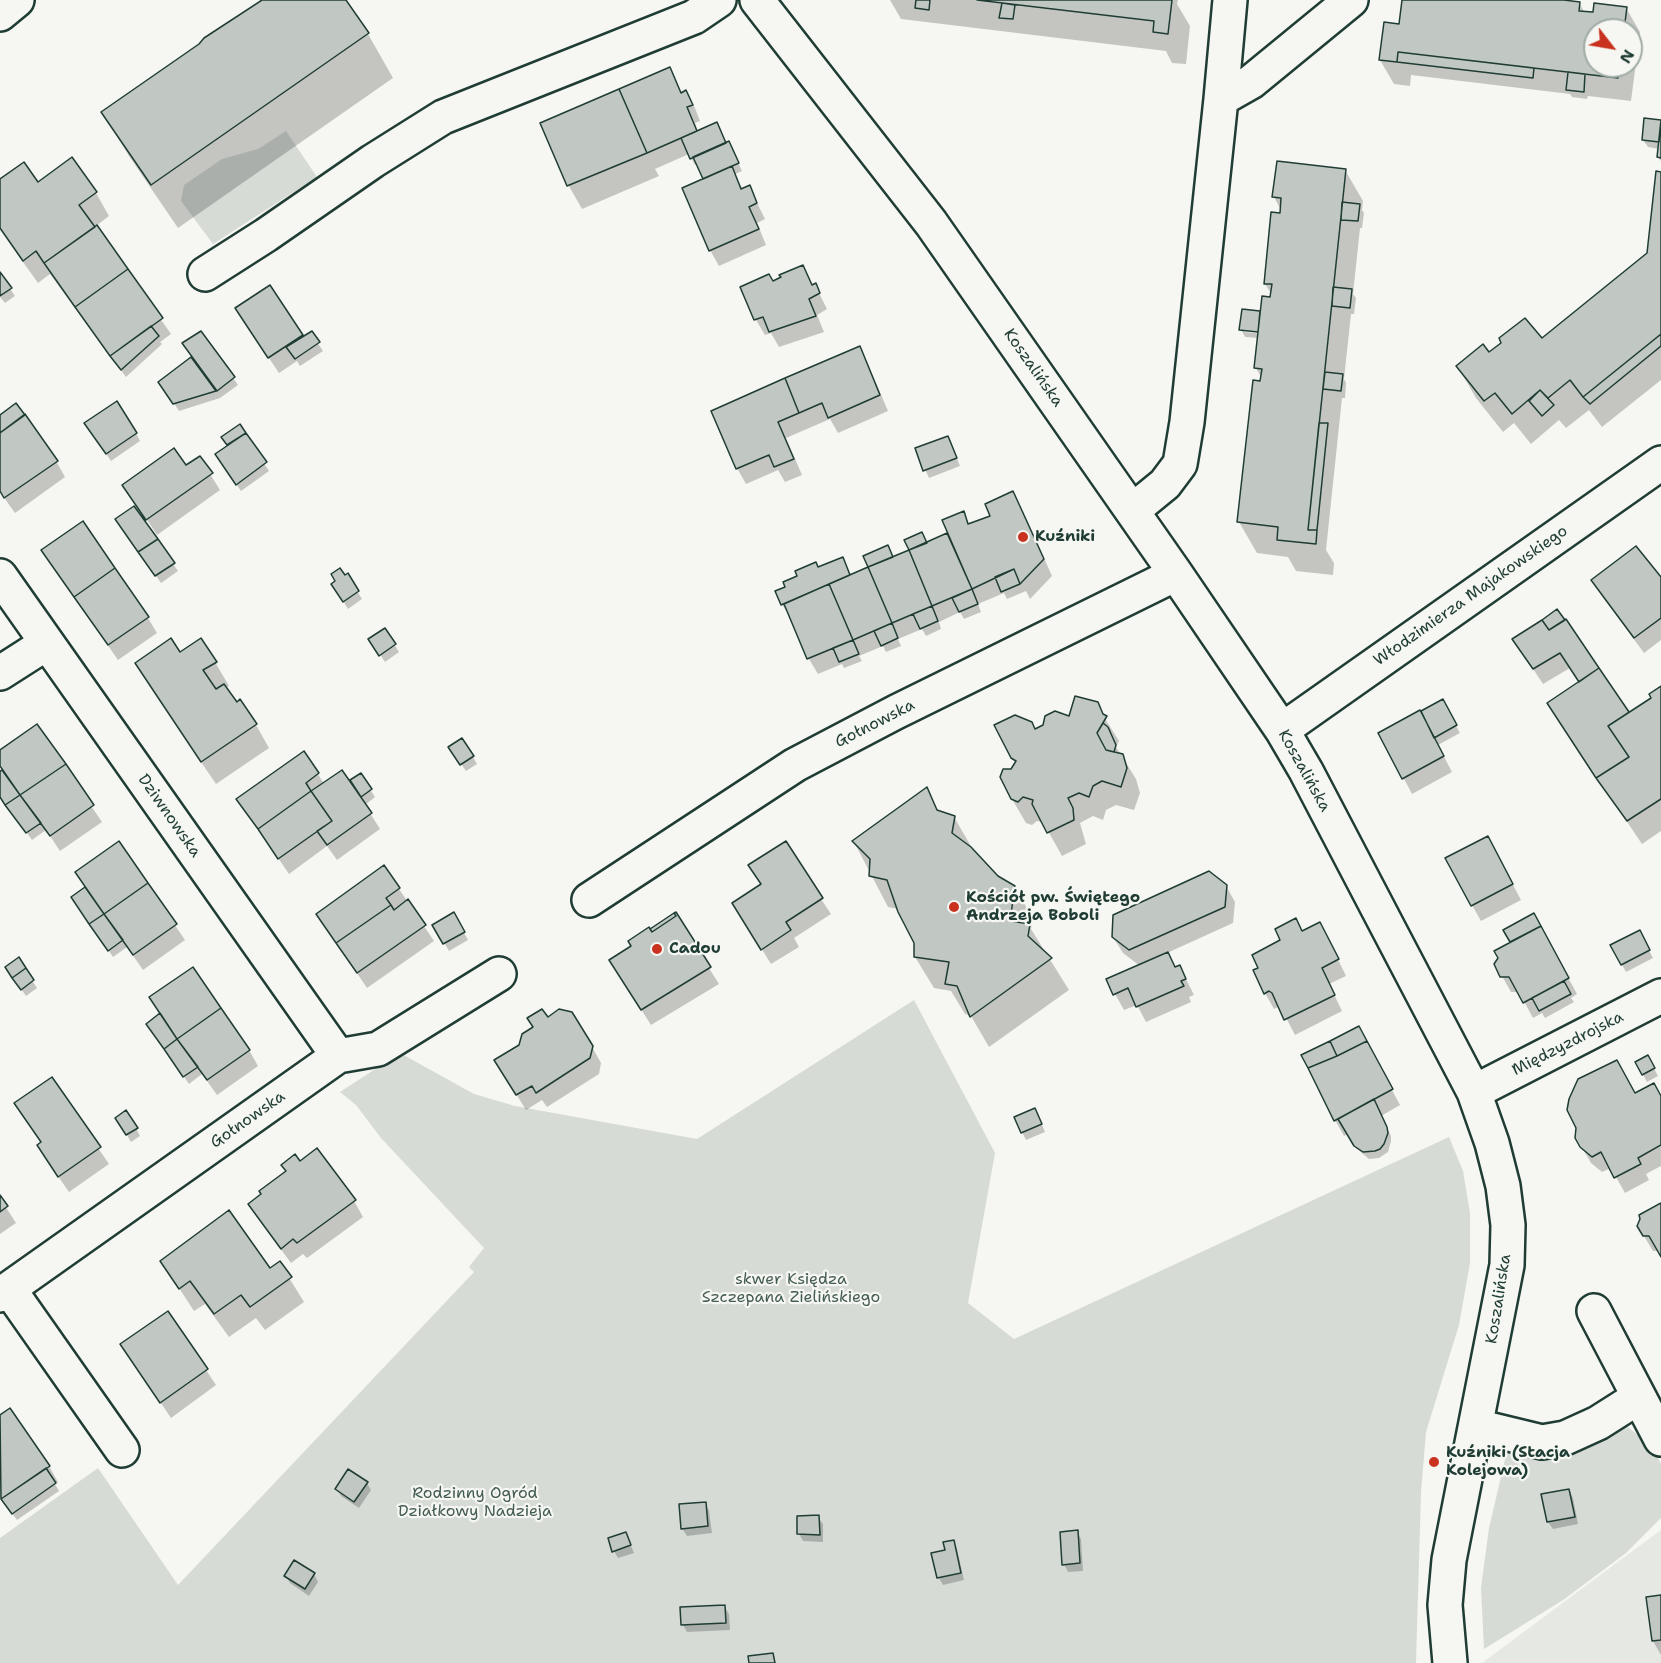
<!DOCTYPE html>
<meta charset="utf-8">
<style>
body{margin:0}
#map{position:relative;width:1661px;height:1663px;overflow:hidden;background:#f6f6f2;font-family:"Shantell Sans",sans-serif}
canvas{display:block}
.north{position:absolute;left:1583px;top:18px;width:60px;height:60px;box-sizing:border-box;background:#f6f6f2;border:2px solid #a0aca6;border-radius:50%;rotate:121deg;font-size:16px;font-weight:700;line-height:24px;text-align:center;color:#1f3d34}
.north::after{content:'';display:block;margin:auto;width:21px;height:27px;background:#c8321e;clip-path:polygon(50% 0,100% 100%,50% 72%,0 100%)}
</style>
<div id="map">
<canvas width="1661" height="1663"></canvas>
<div class="north">N</div>
</div>
<script>
const context = document.querySelector('canvas').getContext('2d');
context.lineJoin = 'round';
function fill(path, color) { context.fillStyle = color; context.fill(path, 'evenodd'); }
const shape = rows => new Path2D(rows.map(r => 'M' + r).join(''));
function trace(path, color, width, dash) { context.strokeStyle = color; context.lineWidth = width; context.lineCap = dash ? 'butt' : 'round'; context.setLineDash(dash || []); context.stroke(path); }
function label(font, color, halo, rows, align = 'center') {
  context.font = font + ' "Shantell Sans",sans-serif'; context.lineWidth = 4.5; context.setLineDash([]); context.textBaseline = 'middle'; context.strokeStyle = halo; context.fillStyle = color; for (const [text, x, y, turn = 0] of rows) {
    context.save(); context.translate(x, y); context.rotate((+turn || 0) * Math.PI / 180); context.textAlign = isNaN(turn) ? turn : align; if (halo) context.strokeText(text, 0, 0); context.fillText(text, 0, 0); context.restore();
  }
}
fill(shape([
 [1661,1530,1661,1663,1482,1663]
]), '#e6e8e4');
fill(shape([
 [286,131,317,177,213,244,181,201,184,185,222,159,258,149],
 [914,1000,995,1153,968,1303,1014,1339,1449,1137,1463,1171,1470,1213,1470,1263,1459,1325,1426,1432,1421,1492,1416,1663,0,1663,0,1538,98,1468,178,1585,474,1272,469,1267,484,1248,381,1138,356,1105,340,1092,400,1053,474,1094,515,1106,697,1139],
 [1621,1422,1651,1445,1661,1464,1661,1518,1626,1553,1563,1600,1484,1649,1481,1588,1489,1528,1508,1447]
]), '#d6dbd6');
fill(shape([
 [263,0,344,0,368,34,393,78,178,228,129,156,103,113],
 [890,0,1178,0,1177,4,1190,26,1186,64,1172,63,1166,51,901,19],
 [1403,0,1551,0,1579,3,1585,13,1594,14,1626,8,1640,32,1631,101,1588,96,1587,99,1572,97,1570,94,1411,75,1410,86,1394,84,1380,60,1400,25],
 [1595,30,1631,30,1631,66,1595,66],
 [669,69,682,94,686,92,695,108,700,121,695,123,698,132,726,144,732,150,742,171,735,174,743,190,749,187,765,219,757,223,766,245,719,266,710,250,705,180,698,164,695,165,689,154,655,169,659,176,582,209,569,186,542,124],
 [1661,122,1661,161,1658,157,1659,149,1648,147,1643,140],
 [1345,170,1363,201,1362,210,1364,213,1362,228,1360,228,1353,294,1356,298,1354,314,1351,314,1344,379,1346,383,1345,398,1342,398,1326,550,1334,563,1333,575,1296,571,1288,557,1257,553,1239,522,1262,379,1256,368,1259,338,1245,337,1241,329,1259,313,1261,316,1272,298,1272,295,1265,284,1281,210,1274,197],
 [1244,329,1266,331,1265,334,1244,332],
 [1661,173,1661,380,1602,427,1589,410,1566,428,1559,420,1531,444,1514,423,1503,432,1476,398,1458,367,1489,354,1503,343,1542,340,1648,254],
 [0,181,38,184,96,193,109,216,96,226,171,334,160,342,162,344,126,377,50,274,38,283,0,230],
 [802,267,813,286,815,285,827,309,817,315,824,332,779,347,771,333,765,335,756,320,742,287,772,283],
 [0,274,15,296,5,303,0,297],
 [270,287,303,338,311,333,323,351,300,366,297,361,279,373,246,324],
 [859,348,868,364,888,411,838,433,830,419,786,438,802,475,785,482,778,470,746,484,737,468,713,412],
 [193,357,233,378,238,385,220,398,179,411,160,382],
 [0,416,56,461,65,477,15,513,0,492],
 [239,426,269,471,241,491,221,462,228,446,223,437],
 [90,430,136,433,140,441,111,461],
 [948,437,960,466,929,478,916,449],
 [200,458,220,490,157,535,124,485,186,467],
 [1013,493,1022,509,1052,576,1030,599,1026,591,1007,599,1004,593,978,604,981,612,964,619,960,612,939,622,941,629,926,636,922,629,898,639,901,646,886,652,883,646,859,656,862,661,844,668,842,664,818,674,809,659,788,611,786,611,782,604,818,569,846,566,851,576,949,534,963,513,970,525,992,516],
 [122,527,173,564,178,571,161,583],
 [53,566,148,618,157,633,118,660],
 [347,575,362,599,348,609,337,591],
 [1661,579,1661,640,1644,653,1602,596,1593,580],
 [1565,621,1629,715,1653,699,1661,688,1661,831,1642,844,1558,719,1580,683,1570,668,1543,684,1514,640],
 [385,630,399,652,385,662,370,639],
 [180,654,215,662,229,686,225,688,256,725,269,748,216,784,150,687,137,663],
 [1442,701,1460,733,1438,745,1452,772,1412,794,1380,733],
 [1104,717,1119,741,1116,747,1136,779,1140,793,1134,810,1116,805,1106,810,1103,820,1093,816,1080,823,1086,844,1062,856,1043,822,1037,821,1032,825,1026,823,1012,799,1012,771,1016,763,1012,757,1035,731,1070,718],
 [37,726,102,822,60,851,46,830,32,840,0,795,0,773,3,771,0,765,0,752],
 [455,755,473,757,477,764,466,771],
 [318,774,324,784,354,789,361,775,375,797,365,805,380,829,337,860,327,846,289,874,238,799],
 [926,790,939,812,954,817,972,848,997,877,1014,887,1033,918,1031,929,1069,990,989,1047,971,1016,965,1014,951,991,934,988,915,957,915,942,898,909,888,907,854,842],
 [119,843,185,940,143,970,127,947,113,957,73,897,86,888],
 [1496,853,1521,900,1481,921,1472,905],
 [1226,886,1235,902,1233,923,1167,953,1176,969,1179,967,1188,983,1194,995,1189,997,1191,1002,1146,1022,1137,1005,1124,1010,1115,994,1140,966,1123,953,1113,937],
 [399,889,434,941,367,988,317,914],
 [821,899,831,914,794,938,799,947,771,964,743,919],
 [454,915,468,940,449,951,434,925],
 [1534,915,1577,994,1571,998,1574,1002,1545,1018,1542,1013,1533,1018,1519,992,1511,992,1502,976,1512,943,1505,930],
 [1303,932,1328,939,1346,976,1329,984,1342,1011,1295,1035,1280,1006,1274,1009,1265,993,1260,969,1282,941],
 [1639,932,1653,958,1626,972,1612,946],
 [18,959,37,988,26,996,11,974],
 [709,968,719,984,651,1025,620,976],
 [547,1019,592,1047,601,1063,599,1074,547,1107,542,1100,526,1110,505,1076,521,1046],
 [152,1032,249,1050,258,1066,217,1095,202,1074,189,1084],
 [1648,1057,1658,1076,1647,1082,1637,1063],
 [1375,1058,1400,1105,1381,1116,1391,1136,1391,1141,1388,1152,1379,1158,1369,1159,1356,1148,1348,1134,1344,1136,1335,1120],
 [51,1079,109,1164,69,1192,48,1162,42,1143],
 [1635,1095,1661,1098,1661,1166,1646,1174,1649,1180,1625,1193,1611,1168,1602,1172,1591,1163,1576,1137,1577,1127],
 [117,1118,136,1128,140,1136,131,1142],
 [1039,1118,1045,1132,1026,1140,1022,1132],
 [300,1163,354,1201,363,1217,307,1258,303,1254,291,1263,259,1220,249,1204,287,1173,283,1165],
 [0,1198,16,1223,0,1234],
 [1661,1205,1661,1254,1660,1251,1653,1251,1638,1226],
 [162,1262,270,1270,280,1263,304,1302,265,1330,256,1318,229,1337,205,1304,194,1311],
 [168,1313,216,1385,171,1418,122,1345],
 [10,1410,49,1466,58,1482,55,1484,59,1491,17,1520,0,1497,0,1417],
 [367,1483,371,1490,359,1508,341,1496,337,1489],
 [1569,1490,1573,1498,1578,1524,1553,1529,1548,1522,1543,1496],
 [705,1503,709,1511,712,1533,687,1536,682,1528],
 [818,1517,823,1524,823,1542,803,1541,799,1534],
 [1077,1532,1081,1539,1083,1571,1068,1572,1064,1564],
 [626,1534,634,1553,618,1558,614,1551],
 [953,1542,957,1549,964,1580,943,1585,939,1578,933,1554,946,1551],
 [314,1574,318,1582,309,1596,290,1583,286,1576],
 [1661,1597,1661,1655,1653,1641],
 [724,1606,729,1614,730,1630,687,1632,683,1625,682,1609]
]), '#0003');
const building = shape([
 [262,0,346,0,369,33,151,185,101,112,199,44,204,38,262,0],
 [916,0,930,0,929,10,915,8,916,0],
 [977,0,1172,0,1168,34,1153,32,1154,21,977,0],
 [1402,0,1564,0,1580,2,1579,11,1593,12,1594,3,1627,7,1624,30,1595,30,1595,66,1620,66,1618,78,1398,52,1397,62,1379,60,1384,22,1399,24,1402,0],
 [1002,3,1015,5,1013,19,999,18,1002,3],
 [1398,52,1534,68,1533,78,1397,62,1398,52],
 [670,67,681,93,686,90,693,105,687,107,697,131,647,153,619,89,670,67],
 [1568,72,1585,74,1584,92,1566,90,1568,72],
 [619,89,647,153,567,186,540,123,619,89],
 [1644,118,1661,120,1659,142,1642,140,1644,118],
 [1661,120,1661,158,1657,157,1661,120],
 [717,122,726,143,690,159,681,138,717,122],
 [729,141,739,163,703,179,693,157,729,141],
 [72,157,97,192,79,205,95,227,44,263,36,251,23,261,0,228,0,179,24,162,38,182,72,157],
 [1277,161,1346,169,1308,530,1317,530,1316,544,1277,540,1278,527,1237,522,1253,380,1260,381,1262,369,1254,368,1262,296,1270,297,1272,284,1264,284,1271,212,1280,213,1281,198,1272,197,1277,161],
 [732,166,741,189,750,185,757,203,749,207,759,229,709,251,682,188,732,166],
 [1656,171,1661,172,1661,334,1583,397,1570,380,1548,398,1540,390,1512,414,1495,393,1484,401,1456,366,1483,344,1489,352,1501,343,1499,338,1525,318,1542,338,1647,253,1656,171],
 [1342,202,1360,204,1358,221,1341,220,1342,202],
 [97,225,128,269,75,307,44,263,97,225],
 [803,265,812,285,816,283,820,293,809,299,816,316,769,332,763,317,754,320,740,287,769,274,773,281,781,277,779,275,803,265],
 [128,269,163,318,110,356,75,307,128,269],
 [0,272,12,288,0,296,0,272],
 [270,285,303,335,268,358,235,308,270,285],
 [1333,287,1352,289,1350,308,1332,306,1333,287],
 [1242,309,1260,311,1258,332,1239,330,1242,309],
 [151,326,159,336,121,370,110,356,151,326],
 [201,331,235,377,217,391,182,343,201,331],
 [312,331,320,342,295,359,286,347,312,331],
 [1661,334,1661,346,1590,404,1583,397,1661,334],
 [860,346,880,395,828,418,822,403,799,413,785,378,860,346],
 [191,357,216,391,173,404,158,382,191,357],
 [1325,372,1343,374,1341,391,1323,389,1325,372],
 [785,378,799,413,778,422,794,459,774,467,769,455,736,469,711,411,785,378],
 [1540,390,1554,405,1542,416,1529,401,1540,390],
 [117,401,137,433,106,454,84,423,117,401],
 [16,403,25,415,0,433,0,415,16,403],
 [25,414,58,461,4,498,0,491,0,433,25,414],
 [1319,423,1328,423,1317,530,1308,530,1319,423],
 [240,424,246,433,227,445,221,437,240,424],
 [246,433,267,462,236,485,215,454,246,433],
 [948,436,957,458,923,471,915,448,948,436],
 [174,448,186,465,200,456,213,473,146,520,122,485,174,448],
 [1013,491,1044,559,1020,584,1014,569,972,589,942,520,964,511,968,524,990,516,985,504,1013,491],
 [134,506,158,539,138,552,115,519,134,506],
 [83,521,115,568,74,597,41,550,83,521],
 [922,532,927,543,909,550,904,540,922,532],
 [947,533,972,589,932,606,909,550,947,533],
 [158,539,175,563,155,576,138,552,158,539],
 [888,545,893,557,868,567,863,556,888,545],
 [1636,546,1661,577,1661,618,1634,638,1591,580,1636,546],
 [909,550,932,606,892,623,868,567,909,550],
 [843,557,850,575,781,605,775,591,785,587,783,582,797,576,795,571,816,562,818,567,843,557],
 [868,567,892,623,853,640,829,584,868,567],
 [115,568,149,617,108,645,74,597,115,568],
 [340,568,345,575,348,573,359,591,343,602,331,584,335,581,331,574,340,568],
 [1014,569,1020,584,1001,592,995,577,1014,569],
 [829,584,853,640,807,659,784,604,829,584],
 [972,589,978,604,959,612,952,598,972,589],
 [932,606,938,621,920,629,913,614,932,606],
 [1557,609,1565,620,1549,630,1542,620,1557,609],
 [1566,619,1599,668,1579,682,1560,653,1533,669,1512,639,1542,620,1549,630,1566,619],
 [892,623,898,638,881,646,874,631,892,623],
 [385,628,396,644,379,656,368,639,385,628],
 [171,638,180,652,201,638,217,662,203,670,216,689,224,684,237,702,240,699,257,724,201,762,135,663,171,638],
 [853,640,859,654,839,662,833,648,853,640],
 [1599,668,1629,712,1608,726,1629,757,1596,778,1547,703,1599,668],
 [1661,686,1661,799,1627,821,1596,778,1629,757,1608,726,1651,698,1649,694,1661,686],
 [1075,696,1098,702,1103,714,1107,716,1097,733,1106,750,1123,754,1127,768,1121,787,1102,781,1093,786,1089,797,1079,793,1068,798,1073,808,1074,820,1047,833,1032,804,1033,800,1023,797,1018,802,1011,799,1000,777,1003,769,1011,769,1016,761,1011,758,994,725,1015,715,1032,722,1035,729,1043,725,1045,716,1055,711,1069,716,1075,696],
 [1443,699,1457,725,1434,738,1421,711,1443,699],
 [1420,710,1444,756,1402,779,1378,733,1420,710],
 [1103,723,1108,727,1116,745,1114,752,1106,750,1097,733,1103,723],
 [37,724,66,764,20,795,0,766,0,750,37,724],
 [462,738,474,756,460,765,448,747,462,738],
 [304,751,319,773,306,783,311,791,258,829,236,799,304,751],
 [66,764,94,805,50,836,20,795,66,764],
 [2,770,20,795,5,805,0,797,0,771,2,770],
 [342,770,372,813,327,845,317,831,332,821,311,791,342,770],
 [361,773,372,789,361,797,350,780,361,773],
 [927,787,937,810,955,816,952,833,971,847,998,876,1015,886,1010,921,1030,924,1028,936,1052,958,970,1017,957,986,945,984,949,962,914,957,914,943,898,912,887,880,869,876,870,859,852,841,927,787],
 [311,791,332,821,278,859,258,829,311,791],
 [20,795,41,823,26,833,5,805,20,795],
 [1488,836,1513,884,1471,906,1445,858,1488,836],
 [119,841,148,883,104,914,75,872,119,841],
 [786,841,823,898,786,922,791,930,761,950,732,903,761,884,748,865,786,841],
 [384,865,400,888,386,898,391,905,336,943,316,914,384,865],
 [1209,871,1227,885,1225,907,1129,950,1112,937,1113,915,1209,871],
 [148,883,177,924,133,955,104,914,148,883],
 [85,887,104,914,89,924,71,897,85,887],
 [408,899,426,925,357,973,336,943,391,905,394,910,408,899],
 [454,912,465,932,443,944,432,925,454,912],
 [676,912,711,967,641,1010,609,960,631,946,628,941,649,927,652,932,676,916,674,913,676,912],
 [674,913,676,916,652,932,650,929,674,913],
 [1534,913,1541,926,1510,942,1503,930,1534,913],
 [104,914,123,940,108,951,89,924,104,914],
 [1296,918,1302,931,1320,922,1339,959,1322,968,1335,995,1284,1020,1272,993,1269,991,1264,994,1253,970,1258,968,1252,955,1280,940,1275,929,1296,918],
 [1541,926,1569,978,1523,1003,1509,977,1500,977,1494,964,1498,958,1494,951,1541,926],
 [1640,930,1650,950,1621,965,1610,945,1640,930],
 [1168,952,1175,967,1180,965,1186,979,1181,981,1184,986,1136,1007,1128,988,1113,995,1106,979,1168,952],
 [19,957,26,968,12,978,5,967,19,957],
 [193,967,221,1008,177,1039,149,997,193,967],
 [26,968,34,980,21,990,12,978,26,968],
 [1564,981,1571,994,1539,1011,1532,998,1564,981],
 [221,1008,250,1050,207,1080,177,1039,221,1008],
 [542,1009,548,1017,559,1009,572,1012,593,1046,590,1058,536,1093,532,1086,516,1095,494,1060,519,1045,522,1034,533,1027,527,1018,542,1009],
 [160,1013,177,1039,164,1049,146,1024,160,1013],
 [1359,1026,1367,1041,1337,1056,1330,1041,1359,1026],
 [177,1039,198,1067,183,1077,164,1049,177,1039],
 [1330,1041,1337,1056,1308,1068,1301,1055,1330,1041],
 [1367,1041,1393,1089,1334,1121,1308,1068,1337,1056,1367,1041],
 [1648,1055,1655,1068,1642,1075,1635,1062,1648,1055],
 [1617,1060,1635,1093,1654,1083,1661,1096,1661,1145,1638,1158,1641,1164,1614,1178,1601,1152,1592,1157,1580,1147,1575,1138,1576,1128,1567,1110,1569,1099,1578,1079,1617,1060],
 [52,1077,101,1147,58,1177,37,1145,41,1142,14,1103,52,1077],
 [1374,1099,1387,1127,1388,1133,1384,1144,1380,1149,1375,1151,1363,1152,1354,1146,1338,1119,1374,1099],
 [1035,1108,1042,1124,1021,1133,1014,1117,1035,1108],
 [126,1110,138,1128,126,1135,115,1118,126,1110],
 [317,1148,356,1200,297,1243,293,1239,281,1249,248,1204,261,1194,259,1191,286,1171,281,1165,295,1154,300,1161,317,1148],
 [0,1195,8,1206,0,1212,0,1195],
 [1661,1203,1661,1257,1649,1236,1643,1236,1637,1226,1640,1219,1639,1215,1661,1203],
 [229,1210,270,1268,280,1261,292,1277,250,1307,241,1295,214,1314,190,1281,179,1289,160,1261,229,1210],
 [168,1311,208,1369,160,1403,120,1344,168,1311],
 [10,1408,50,1466,1,1499,0,1415,10,1408],
 [46,1468,56,1483,12,1514,1,1499,46,1468],
 [348,1469,368,1482,354,1502,335,1489,348,1469],
 [1569,1489,1575,1517,1547,1522,1541,1494,1569,1489],
 [706,1502,708,1526,681,1529,679,1504,706,1502],
 [819,1515,820,1535,797,1534,797,1516,819,1515],
 [1078,1530,1080,1563,1062,1565,1060,1532,1078,1530],
 [626,1532,631,1545,612,1552,608,1538,626,1532],
 [954,1540,961,1573,937,1578,931,1553,945,1550,943,1542,954,1540],
 [294,1560,315,1573,305,1589,284,1576,294,1560],
 [1661,1595,1661,1640,1652,1641,1646,1597,1661,1595],
 [725,1605,726,1623,681,1625,680,1607,725,1605],
 [773,1653,775,1663,749,1663,748,1656,773,1653]
]);
fill(building, '#c1c8c3');
trace(building, '#1f3d34', 1.5);
const minor = shape([
 [757,0,931,223,1176,574,1282,730,1306,771,1474,1092,1492,1143,1503,1186,1508,1225,1507,1265,1449,1560,1445,1605,1450,1663],
 [0,14,17,0],
 [1221,99,1230,0],
 [205,274,266,235,373,161,443,117,694,17,719,0],
 [1132,511,1165,484,1180,464,1187,422,1221,99,1251,82,1351,0],
 [0,576,338,1056],
 [0,673,47,643],
 [1282,730,1661,463],
 [589,900,795,765,896,712,1176,574],
 [1474,1092,1661,996],
 [9,1289,122,1450],
 [0,1295,338,1056,378,1049,499,974],
 [1594,1311,1661,1439],
 [1476,1426,1542,1442,1565,1438,1598,1423,1639,1397]
]);
trace(minor, '#1f3d34', 38);
trace(minor, '#f6f6f2', 33);
for (const [x, y, r, color] of [
 [1023,537,6,"#c8321e"],
 [954,907,6,"#c8321e"],
 [657,949,6,"#c8321e"],
 [1434,1462,6,"#c8321e"]
]) { const dot = new Path2D(); dot.arc(x, y, r, 0, 2 * Math.PI); context.fillStyle = color; context.fill(dot); trace(dot, '#f6f6f2', 2); }
label('16px', '#1f3d34', '#f6f6f2', [
 ["Koszalińska",1033,368,55],
 ["Włodzimierza Majakowskiego",1471,596,-35],
 ["Gołnowska",875,724,-27],
 ["Koszalińska",1304,771,61],
 ["Dziwnowska",169,816,55],
 ["Międzyzdrojska",1568,1044,-27],
 ["Gołnowska",248,1120,-35],
 ["Koszalińska",1499,1299,-81]
]);
label('bold 16px', '#1f3d34', '#f6f6f2', [
 ["Kuźniki",1035,537],
 ["Kościół pw. Świętego",966,898],
 ["Andrzeja Boboli",966,916],
 ["Cadou",669,949],
 ["Kuźniki (Stacja",1446,1453],
 ["Kolejowa)",1446,1471]
], 'left');
label('16px', '#445d54', '#f6f6f2', [
 ["skwer Księdza",791,1280],
 ["Szczepana Zielińskiego",791,1298],
 ["Rodzinny Ogród",475,1494],
 ["Działkowy Nadzieja",475,1512]
]);
</script>
